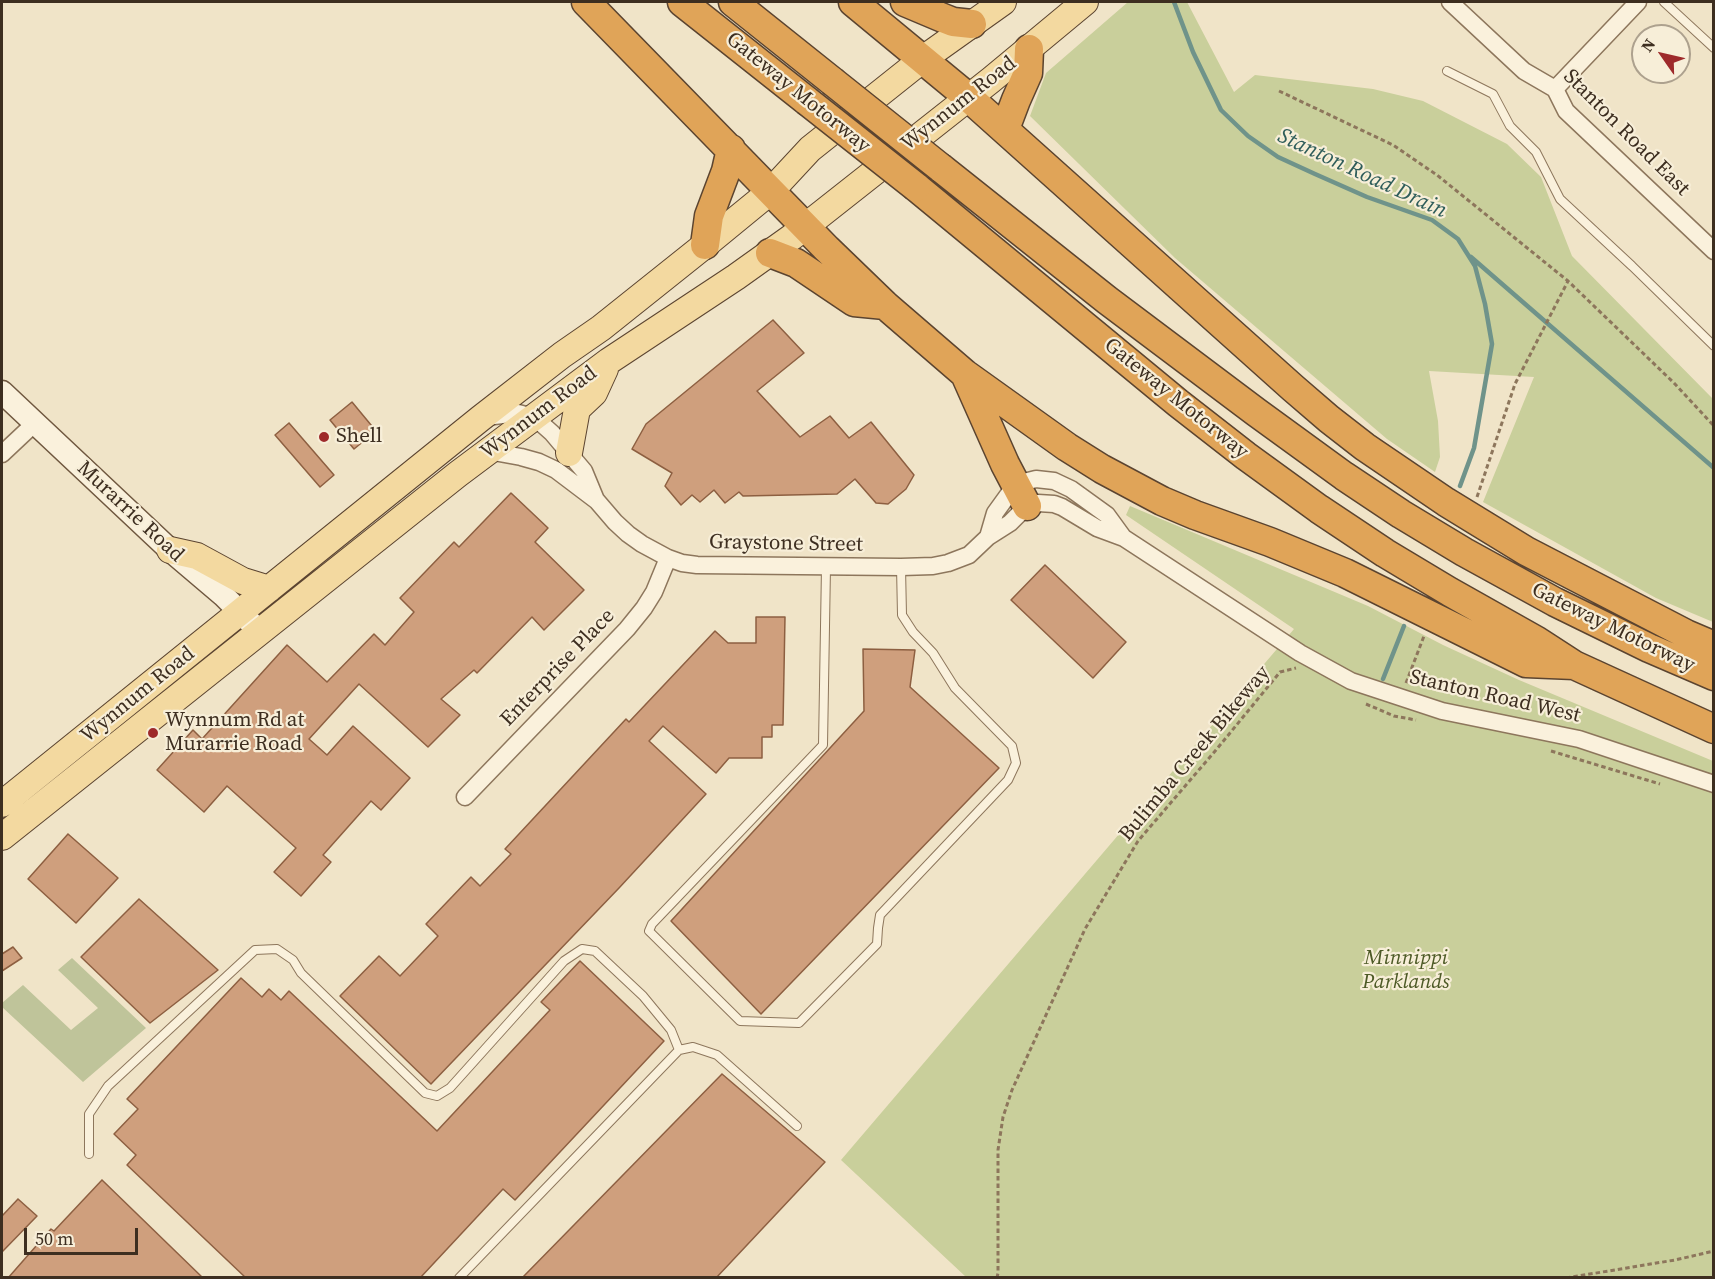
<!DOCTYPE html>
<style>
body{margin:0}
#map{position:relative;width:1715px;height:1279px;overflow:hidden;background:#f0e4c8;font-family:"Source Serif 4",serif}
canvas{display:block}
.frame{position:absolute;inset:0;border:3px solid #3d2e20;pointer-events:none}
.north{position:absolute;left:1631px;top:24px;width:60px;height:60px;box-sizing:border-box;background:#f7eed8;border:2px solid #ada18e;border-radius:50%;rotate:304deg;font-size:16px;font-weight:700;line-height:24px;text-align:center;color:#3d2e20}
.north::after{content:'';display:block;margin:auto;width:21px;height:27px;background:#9e2a2b;clip-path:polygon(50% 0,100% 100%,50% 72%,0 100%)}
.scale{position:absolute;left:24px;top:1228px;width:114px;height:27px;box-sizing:border-box;border:3px solid #3d2e20;border-top:0;padding-left:8px;font-size:18px;line-height:21px;white-space:nowrap;color:#3d2e20;-webkit-text-stroke:4px #f7eed8;paint-order:stroke}
</style>
<div id="map">
<canvas width="1715" height="1279"></canvas>
<div class="frame"></div>
<div class="north">N</div>
<div class="scale">50 m</div>
</div>
<script>
const context = document.querySelector('canvas').getContext('2d');
context.lineJoin = 'round';
function fill(path, color) { context.fillStyle = color; context.fill(path, 'evenodd'); }
const shape = rows => new Path2D(rows.map(r => 'M' + r).join(''));
function trace(path, color, width, dash) { context.strokeStyle = color; context.lineWidth = width; context.lineCap = dash ? 'butt' : 'round'; context.setLineDash(dash || []); context.stroke(path); }
function label(font, color, halo, rows, align = 'center') {
  context.font = font + ' "Source Serif 4",serif'; context.lineWidth = 4.5; context.setLineDash([]); context.textBaseline = 'middle'; context.strokeStyle = halo; context.fillStyle = color; for (const [text, x, y, turn = 0] of rows) {
    context.save(); context.translate(x, y); context.rotate((+turn || 0) * Math.PI / 180); context.textAlign = isNaN(turn) ? turn : align; if (halo) context.strokeText(text, 0, 0); context.fillText(text, 0, 0); context.restore();
  }
}
fill(shape([
 [1128,2,1187,2,1234,92,1255,75,1373,89,1423,101,1507,144,1541,177,1572,256,1713,399,1713,622,1656,598,1483,502,1534,377,1429,371,1438,421,1440,457,1435,472,1387,439,1175,258,1030,116,1046,73],
 [1130,506,1368,606,1443,645,1519,680,1713,761,1713,1277,966,1277,841,1160,1294,629,1126,515]
]), '#c9cf9b');
fill(shape([
 [72,958,146,1028,83,1082,2,1007,2,1003,23,985,71,1030,98,1008,58,970]
]), '#bfc49a');
trace(shape([
 [1174,2,1193,52,1221,110,1248,136,1278,157,1315,174,1367,197,1432,220,1458,239,1475,266,1485,304,1492,344,1474,448,1460,486],
 [1471,257,1714,468],
 [1383,679,1404,626]
]), '#6f938a', 4.5);
const building = shape([
 [773,320,804,353,757,391,800,437,830,416,849,438,871,422,914,475,906,489,888,504,876,503,855,479,837,494,743,496,739,492,725,503,714,490,700,502,692,495,681,505,665,486,672,473,632,449,646,424,773,320],
 [352,402,376,431,354,449,330,420,352,402],
 [289,423,334,475,320,487,275,435,289,423],
 [511,493,548,528,535,542,584,590,544,630,532,617,477,673,474,670,441,699,460,715,428,747,359,684,309,739,327,755,353,726,410,778,381,810,371,801,323,855,331,862,301,896,274,872,296,848,227,786,204,812,157,770,193,730,202,739,287,645,327,682,374,634,385,645,414,612,400,598,454,542,459,547,511,493],
 [1045,565,1126,642,1093,678,1011,600,1045,565],
 [756,617,785,617,783,725,772,725,772,737,762,737,762,758,729,758,716,773,663,726,649,741,706,794,619,888,431,1084,340,996,379,956,400,976,438,936,426,924,471,877,480,886,511,854,505,849,626,719,629,722,715,631,728,643,756,643,756,617],
 [863,649,915,650,910,687,999,768,761,1014,671,921,864,711,863,649],
 [68,834,118,878,76,923,28,879,68,834],
 [139,899,218,970,150,1023,81,957,139,899],
 [13,947,22,958,2,971,2,954,13,947],
 [580,961,664,1041,515,1200,503,1189,420,1278,246,1278,127,1165,136,1155,114,1134,138,1109,127,1099,241,978,262,997,269,989,281,1000,289,991,437,1131,550,1010,541,1002,580,961],
 [722,1074,825,1162,716,1278,522,1278,722,1074],
 [102,1180,203,1278,8,1278,51,1229,54,1231,102,1180],
 [18,1199,37,1216,2,1252,2,1216,18,1199]
]);
fill(building, '#cf9f7d');
trace(building, '#8d5f41', 1.5);
const lane = shape([
 [1664,2,1714,48],
 [1447,71,1493,94,1510,126,1536,152,1560,199,1632,266,1714,346],
 [826,567,823,745,652,924,649,931,740,1021,799,1023,877,944,878,928,880,915,1008,780,1016,763,1012,746,955,688,933,653,913,632,902,615,901,567],
 [89,1154,89,1114,108,1086,255,950,277,949,293,960,301,973,425,1093,437,1096,450,1088,564,961,582,949,595,951,643,996,671,1030,679,1050],
 [459,1278,679,1050,693,1047,717,1055,797,1126]
]);
const street = shape([
 [1450,2,1524,71,1555,89,1566,111,1714,251],
 [1555,89,1638,2],
 [486,417,518,413,534,417,552,433,584,471,596,500],
 [488,451,521,457,539,462,556,470,597,501,615,522,628,534,642,544,668,558,682,563,697,565,901,567,933,566,948,563,969,555,988,537,1010,523,1027,506,1038,503,1054,504,1062,507,1097,528,1124,538,1300,653,1351,681,1442,711,1579,739,1714,784],
 [2,454,35,423],
 [988,537,995,513,1008,495,1017,487,1028,481,1036,479,1054,481,1071,489,1107,515,1123,537],
 [465,797,627,629,644,608,654,592,668,558]
]);
const secondary = shape([
 [2,392,170,550,223,595,252,624]
]);
const primary = shape([
 [569,453,577,409,594,393,605,369],
 [170,550,197,556,243,581,269,589],
 [2,804,481,418,562,355,601,328,705,245,771,191,810,149,923,59,1003,2],
 [2,837,458,474,609,361,736,277,792,237,991,80,1085,2]
]);
const highway = shape([
 [586,2,827,249,885,305,965,374,1067,447,1102,469,1162,501,1195,515,1270,542,1345,573,1526,663,1574,665],
 [682,2,807,101],
 [733,2,832,81],
 [853,2,968,97,1293,388,1329,419,1365,447,1446,502,1526,551,1686,634,1714,646],
 [905,2,943,18,953,22,972,24],
 [1005,129,1016,100,1028,73,1029,49],
 [941,168,1107,300,1256,412,1344,476,1401,514,1464,552,1555,602,1649,648,1714,676],
 [916,187,1178,403,1246,456,1319,509,1385,553,1450,592,1537,641,1574,665,1714,729],
 [705,245,709,216,726,171,731,149],
 [770,253,796,263,854,302,885,305],
 [965,374,1005,464,1027,506]
]);
trace(lane, '#8d765c', 10);
trace(street, '#8d765c', 19);
trace(secondary, '#6f573f', 25);
trace(primary, '#5b4430', 28);
trace(highway, '#5b4430', 31);
trace(shape([
 [1279,91,1393,145,1437,175,1568,281,1674,383,1714,426],
 [1477,497,1515,384,1568,281],
 [1406,683,1424,636],
 [1366,704,1394,716,1416,720],
 [1551,751,1660,784],
 [997,1278,998,1273,998,1150,1003,1117,1012,1090,1085,929,1138,841,1216,750,1280,672,1296,668],
 [1566,1278,1675,1260,1714,1251]
]), '#8d765c', 3, [4.5, 3]);
trace(lane, '#faf1dc', 8);
trace(street, '#faf1dc', 16);
trace(secondary, '#faf1dc', 22);
trace(primary, '#f3d9a0', 26);
trace(highway, '#e0a458', 28);
const highwayBridge = shape([
 [832,81,941,168],
 [807,101,916,187]
]);
trace(highwayBridge, '#5b4430', 31, []);
trace(highwayBridge, '#e0a458', 28);
for (const [x, y, r, color] of [
 [324,437,6,"#9e2a2b"],
 [153,733,6,"#9e2a2b"]
]) { const dot = new Path2D(); dot.arc(x, y, r, 0, 2 * Math.PI); context.fillStyle = color; context.fill(dot); trace(dot, '#f7eed8', 2); }
label('21px', '#3d2e20', '#f7eed8', [
 ["Gateway Motorway",798,93,39],
 ["Wynnum Road",959,104,-38],
 ["Stanton Road East",1626,133,45],
 ["Gateway Motorway",1176,399,39],
 ["Wynnum Road",539,413,-37],
 ["Murarrie Road",130,512,43],
 ["Graystone Street",786,544,1],
 ["Gateway Motorway",1613,628,26],
 ["Enterprise Place",558,668,-46],
 ["Wynnum Road",138,695,-39],
 ["Stanton Road West",1495,697,13],
 ["Bulimba Creek Bikeway",1195,754,-50]
]);
label('21px', '#3d2e20', '#f7eed8', [
 ["Shell",336,437],
 ["Wynnum Rd at",165,721],
 ["Murarrie Road",165,745]
], 'left');
label('italic 21px', '#4d5a26', '#f7eed8', [
 ["Minnippi",1406,959],
 ["Parklands",1406,983]
]);
label('italic 22px', '#2f5d5a', '#f7eed8', [
 ["Stanton Road Drain",1362,174,25]
]);
</script>
